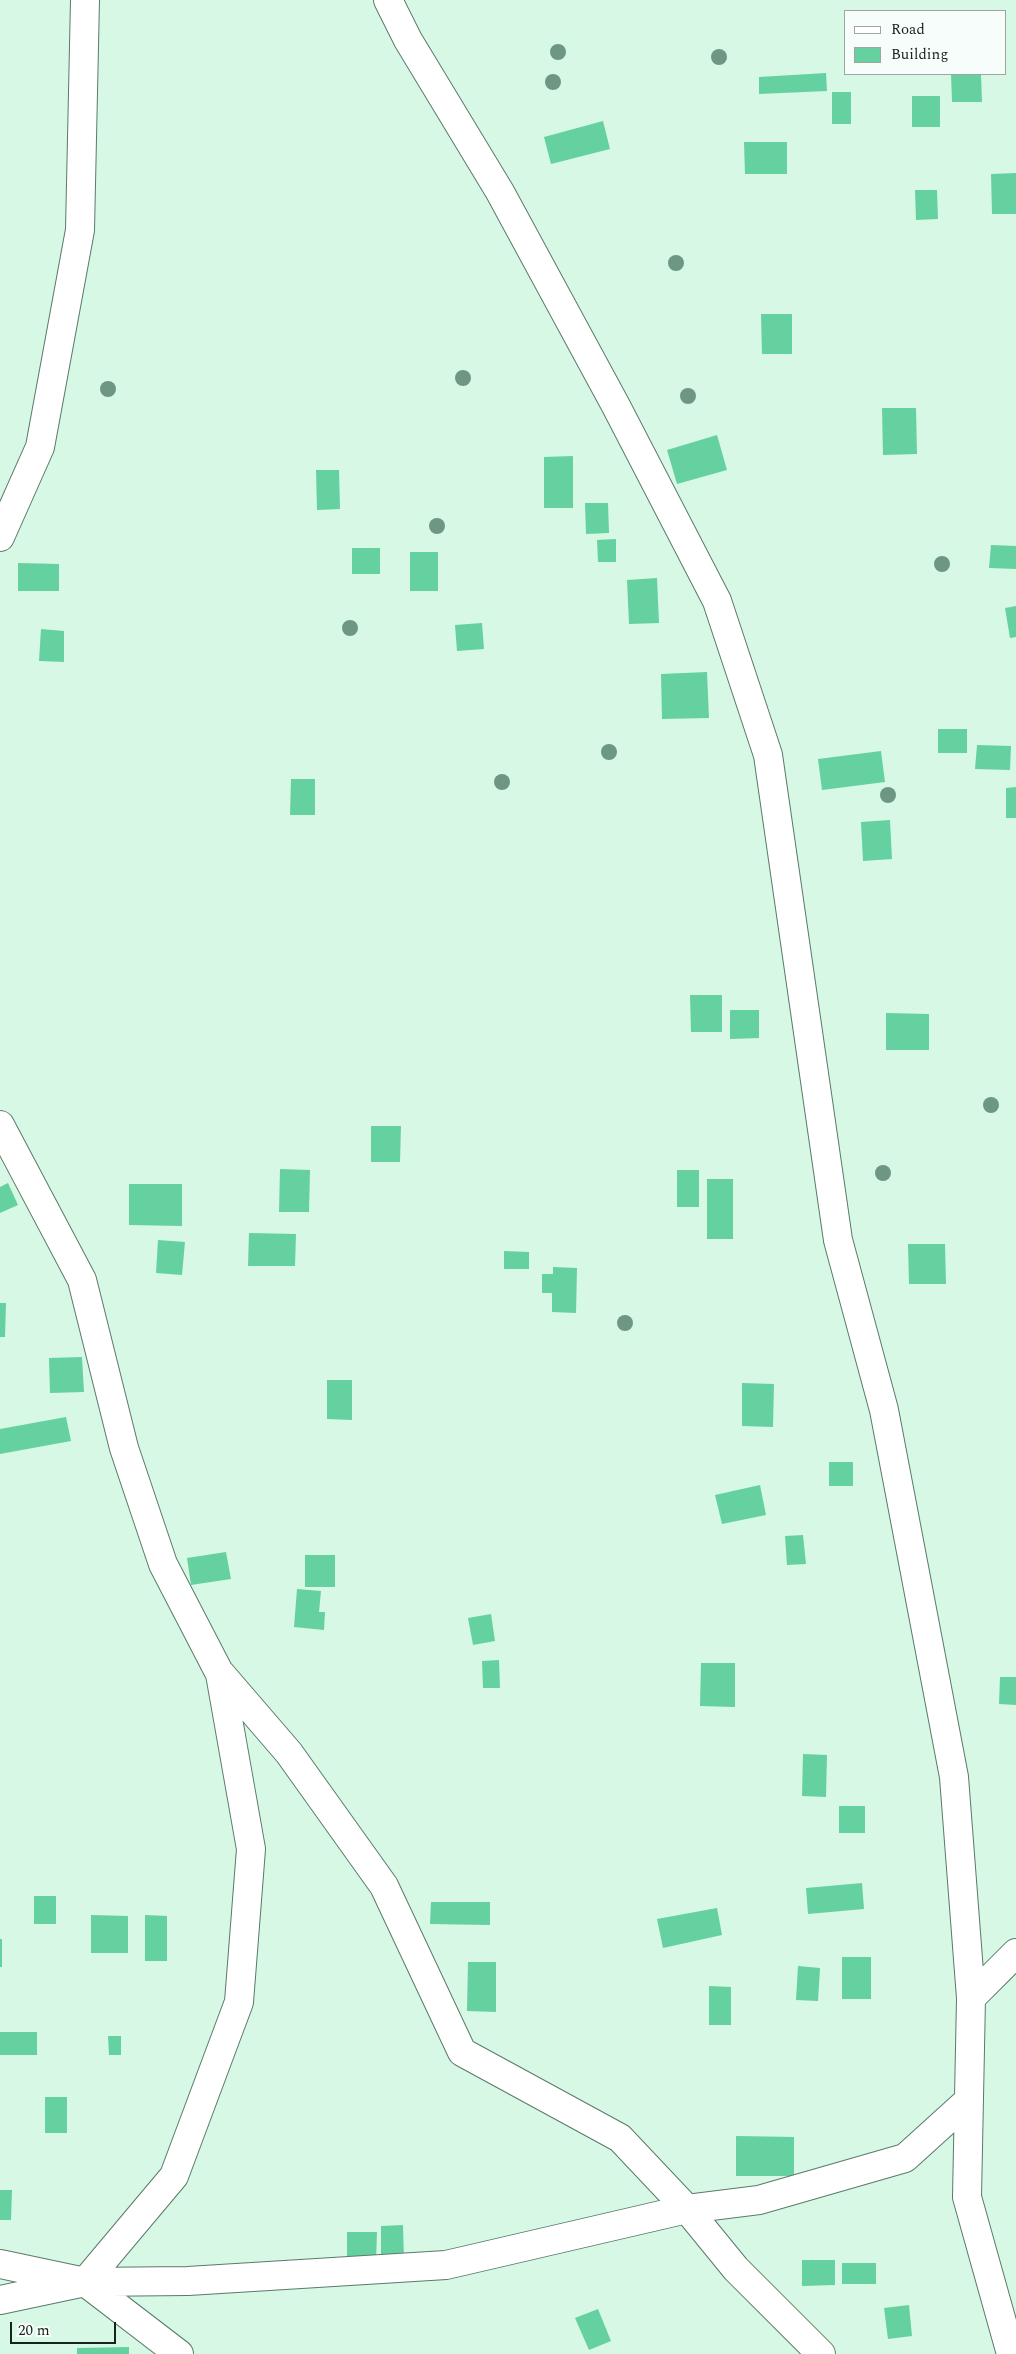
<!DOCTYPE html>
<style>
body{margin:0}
#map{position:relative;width:1016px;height:2354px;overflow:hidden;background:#d6f8e5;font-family:Spectral,serif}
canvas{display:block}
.legend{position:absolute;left:844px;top:10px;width:162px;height:65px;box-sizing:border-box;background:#f7fdfa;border:1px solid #9da6a1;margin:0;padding:6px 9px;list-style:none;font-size:15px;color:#16231c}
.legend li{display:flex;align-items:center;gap:10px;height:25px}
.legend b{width:25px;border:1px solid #9da6a1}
.scale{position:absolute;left:10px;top:2322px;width:106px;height:22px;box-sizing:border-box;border:2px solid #16231c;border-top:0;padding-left:6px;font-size:15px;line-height:18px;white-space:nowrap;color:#16231c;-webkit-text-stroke:4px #f7fdfa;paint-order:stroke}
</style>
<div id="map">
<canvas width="1016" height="2354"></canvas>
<ul class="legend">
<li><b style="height:6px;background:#fff"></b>Road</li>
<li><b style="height:14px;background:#65d1a0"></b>Building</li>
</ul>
<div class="scale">20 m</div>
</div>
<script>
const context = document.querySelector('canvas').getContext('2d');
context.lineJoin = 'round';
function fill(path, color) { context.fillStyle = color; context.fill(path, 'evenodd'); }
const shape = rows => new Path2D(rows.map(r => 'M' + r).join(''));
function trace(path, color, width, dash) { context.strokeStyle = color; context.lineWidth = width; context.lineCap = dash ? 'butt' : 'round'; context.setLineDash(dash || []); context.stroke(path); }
fill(shape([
 [826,73,827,91,759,94,759,77],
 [951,74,981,74,982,102,952,102],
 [832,92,851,92,851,124,832,124],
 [912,96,940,96,940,127,912,127],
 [603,121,610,149,551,164,544,137],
 [744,142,787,142,787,174,745,174],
 [1016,173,1016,214,992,214,991,174],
 [915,190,937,190,938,219,916,220],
 [761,314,792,314,792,354,762,354],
 [882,408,916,408,917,454,883,455],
 [717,435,727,470,677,484,667,450],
 [573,456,573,508,544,508,544,457],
 [316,470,339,470,340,509,317,510],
 [585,503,608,503,609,533,586,534],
 [616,539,616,562,598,562,597,540],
 [991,545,1016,546,1016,569,989,568],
 [352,548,380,548,380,574,352,574],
 [410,552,438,552,438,591,410,591],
 [18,563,59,564,59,591,18,591],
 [657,578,659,623,629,624,627,580],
 [1016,606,1016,637,1010,638,1005,608],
 [482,623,484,649,457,651,455,625],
 [41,629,64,631,64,662,39,661],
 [707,672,709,718,662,719,661,674],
 [938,729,967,729,967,753,938,753],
 [977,745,1011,746,1010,770,975,769],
 [881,751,885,782,822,790,818,759],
 [291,779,315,779,315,815,290,815],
 [1016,787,1016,818,1006,818,1006,788],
 [890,820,892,859,863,861,861,822],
 [690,995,722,995,722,1032,691,1032],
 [730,1010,759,1010,759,1038,730,1039],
 [886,1013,929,1014,929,1050,886,1050],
 [371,1126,401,1126,400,1162,371,1162],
 [280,1169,310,1170,309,1212,279,1212],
 [677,1170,699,1170,699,1207,677,1207],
 [707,1179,733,1179,733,1239,707,1239],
 [8,1183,18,1205,0,1213,0,1187],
 [129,1184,182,1184,182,1226,129,1225],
 [249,1233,296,1234,295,1266,248,1266],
 [158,1240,185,1242,182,1275,156,1273],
 [908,1244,945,1244,946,1284,909,1284],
 [504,1251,529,1252,529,1269,504,1269],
 [553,1267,577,1268,576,1313,552,1312,552,1293,542,1293,542,1274,553,1274],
 [0,1303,6,1303,5,1337,0,1337],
 [82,1357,84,1392,50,1393,49,1358],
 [327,1380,352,1380,352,1420,327,1419],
 [742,1383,774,1384,773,1427,742,1426],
 [66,1417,71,1441,0,1454,0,1429],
 [829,1462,853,1462,853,1486,829,1486],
 [760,1485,766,1515,722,1524,715,1495],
 [803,1535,806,1564,787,1565,785,1536],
 [226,1552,231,1579,191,1585,187,1558],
 [305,1555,335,1555,335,1587,305,1587],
 [297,1589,321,1591,319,1612,325,1612,324,1630,294,1627],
 [491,1614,495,1641,473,1645,468,1618],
 [499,1660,500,1688,483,1688,482,1661],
 [701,1663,735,1663,735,1707,700,1706],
 [1000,1677,1016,1677,1016,1705,999,1704],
 [803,1754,827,1755,826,1797,802,1796],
 [839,1806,865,1806,865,1833,839,1833],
 [862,1883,864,1909,808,1914,806,1888],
 [34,1896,56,1896,56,1924,34,1924],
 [431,1902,490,1902,490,1925,430,1924],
 [717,1908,722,1935,663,1948,657,1919],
 [91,1915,128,1916,128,1953,91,1953],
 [145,1915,167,1916,167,1961,145,1961],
 [0,1939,2,1939,2,1967,0,1967],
 [842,1957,871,1957,871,1999,842,1999],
 [468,1962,496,1962,496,2012,467,2011],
 [798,1966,820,1968,818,2001,796,2000],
 [709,1986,731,1987,731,2025,709,2025],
 [0,2032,37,2032,37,2055,0,2055],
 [108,2036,121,2036,121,2055,109,2055],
 [45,2097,67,2097,67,2133,45,2133],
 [736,2136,794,2137,794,2176,736,2176],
 [0,2190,12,2190,11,2220,0,2220],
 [403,2225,404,2260,381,2260,381,2226],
 [347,2232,377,2232,376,2262,347,2262],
 [802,2260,835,2260,835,2285,802,2286],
 [842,2263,876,2263,876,2284,842,2284],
 [909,2305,912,2336,888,2339,884,2308],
 [598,2309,611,2341,589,2350,575,2318],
 [129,2347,129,2354,77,2354,77,2348]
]), '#65d1a0');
const minor = shape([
 [388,0,408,40,500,192,616,406,717,601,768,755,838,1240,884,1410,954,1777,971,1998,967,2197,1011,2354],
 [0,537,40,447,80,230,85,0],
 [0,1125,82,1280,124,1448,163,1564,220,1674,251,1849,239,2002,174,2176,85,2282],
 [221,1674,289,1753,384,1886,462,2052,620,2138,687,2209,736,2269,821,2354],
 [971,1998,1016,1953],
 [0,2264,85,2282,179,2354],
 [0,2300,85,2282,188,2281,446,2265,687,2209,759,2200,905,2158,969,2100]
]);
trace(minor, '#5b7a6a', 30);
trace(minor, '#fff', 28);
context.fillStyle = '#6e9783';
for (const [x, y] of [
 [558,52],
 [719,57],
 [553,82],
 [676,263],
 [463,378],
 [108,389],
 [688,396],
 [437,526],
 [942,564],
 [350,628],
 [609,752],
 [502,782],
 [888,795],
 [991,1105],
 [883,1173],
 [625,1323]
]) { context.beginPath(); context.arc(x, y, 8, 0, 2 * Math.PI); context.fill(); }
</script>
